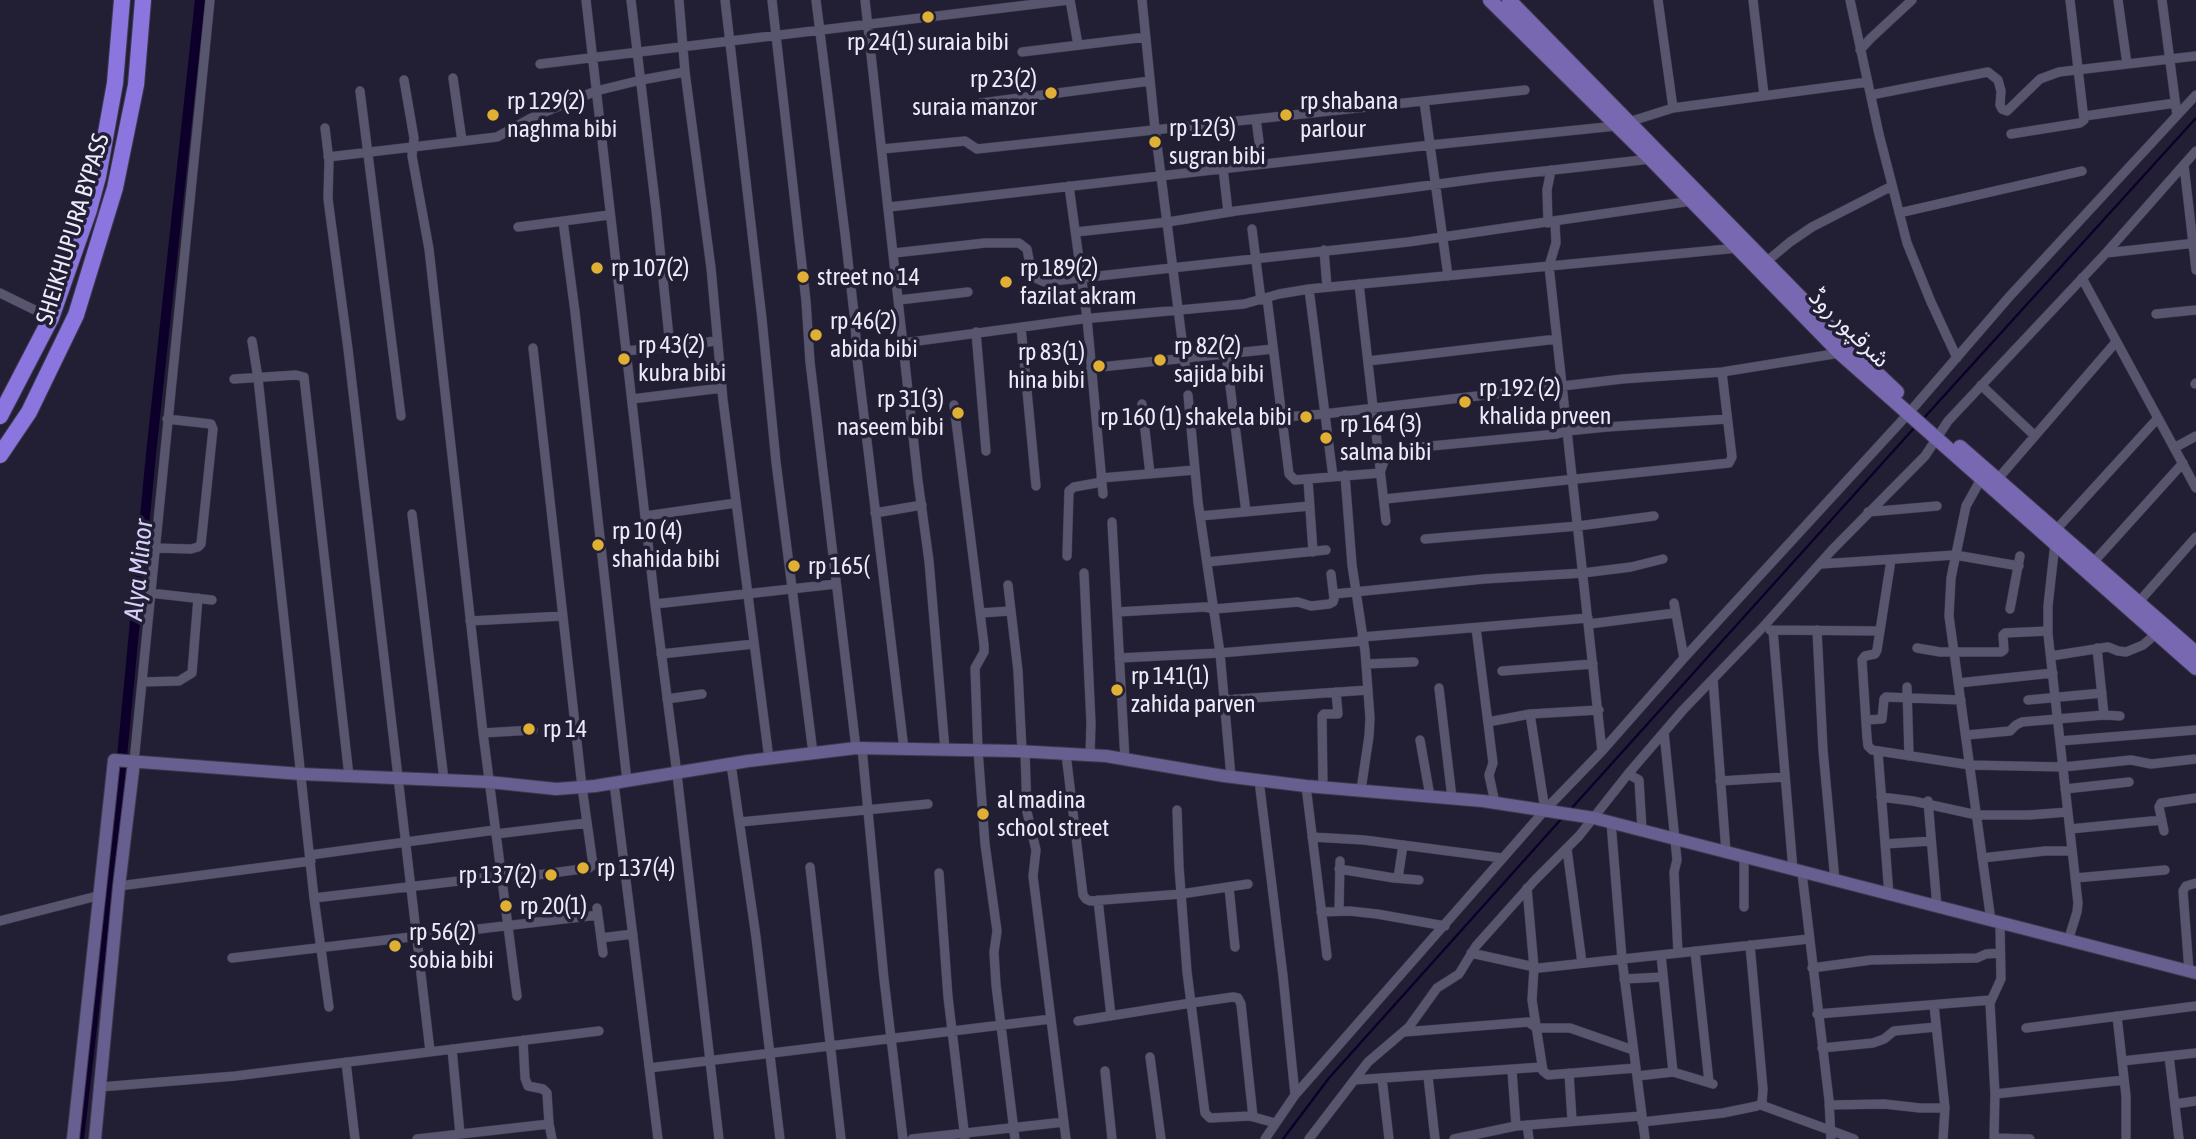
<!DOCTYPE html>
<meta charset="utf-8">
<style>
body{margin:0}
canvas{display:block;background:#221e33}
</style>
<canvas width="2196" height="1139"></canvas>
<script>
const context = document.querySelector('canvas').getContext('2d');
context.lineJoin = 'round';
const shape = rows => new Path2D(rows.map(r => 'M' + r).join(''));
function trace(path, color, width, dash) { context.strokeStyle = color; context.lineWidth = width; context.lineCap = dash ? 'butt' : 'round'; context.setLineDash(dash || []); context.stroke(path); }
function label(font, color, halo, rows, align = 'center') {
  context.font = font + ' "Asap Condensed","Noto Sans Arabic",sans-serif'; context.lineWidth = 7; context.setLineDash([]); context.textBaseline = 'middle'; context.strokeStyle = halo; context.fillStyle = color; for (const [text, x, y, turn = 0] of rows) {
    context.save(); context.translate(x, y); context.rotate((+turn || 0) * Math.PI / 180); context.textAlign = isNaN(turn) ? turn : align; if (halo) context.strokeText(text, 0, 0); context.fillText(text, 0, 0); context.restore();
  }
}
trace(shape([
 [1922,420,2196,118],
 [1570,810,1915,427],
 [1283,1139,1329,1078,1563,817]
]), '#0c002a', 2.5);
trace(shape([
 [79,1139,115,830,151,454,200,0]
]), '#0c002a', 10);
const street = shape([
 [586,0,655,604,677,774,719,1139],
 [631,0,656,210,670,347],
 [679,0,685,72,711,268,723,400,769,759],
 [725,0,762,319,776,462,813,753],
 [772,0,806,301,810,362,856,748],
 [816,0,845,234,855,322,857,358,904,749],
 [865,0,918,481,929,561,945,750],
 [1070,0,1078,45],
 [1142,0,1155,129,1187,379],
 [1658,0,1673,108],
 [1753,0,1764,95],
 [1850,0,1879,134,1907,243,1931,302,1957,358],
 [2118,0,2127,64],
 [2162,0,2177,115],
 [1860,50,1871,38,1912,0],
 [1022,52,1146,37],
 [540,64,1069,0],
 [453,78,462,141],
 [404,80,414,138,412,156,429,249,483,733,517,996],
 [360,91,401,416],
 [1871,95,1988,72,1998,80,2001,91,2000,105,2002,109,2007,111,2040,79,2059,72,2196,56],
 [1424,101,1448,276],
 [981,103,1150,81],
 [2085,116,2175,103],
 [1256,119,1262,164],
 [325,128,329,161,328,199,348,349,430,1051],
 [2011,134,2080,123,2084,120,2070,0],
 [882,149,965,141,977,149,1525,90],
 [328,157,497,137,535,116,596,91,641,80,685,72],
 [2184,165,2196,270],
 [1223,168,1228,212],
 [1069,186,1087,318,1103,494],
 [889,207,1431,145,1616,126,1673,108,1868,82],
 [1899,213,2082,171],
 [563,221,575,312,627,781],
 [1555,222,1556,243,1549,266,1602,751],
 [1548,223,1547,190,1551,170],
 [518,227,609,215],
 [1252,229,1261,300],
 [1076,232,1168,222,1236,211,1491,177,1651,159],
 [1324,250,1327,287],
 [894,253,985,243,1019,243,1027,249,1031,270,1035,278,1044,282,1408,242,1692,201],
 [2106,253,2196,243],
 [1766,262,1790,242,1812,227,1892,186],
 [2082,278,2196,488],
 [1359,284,1386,521],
 [1309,289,1333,477],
 [0,293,51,318],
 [1267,298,1289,474,1295,480,1380,473,1384,461,1389,456,1410,448,1557,434,1567,431,1607,427,1727,419],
 [899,300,968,292],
 [2156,314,2196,310],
 [1021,327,1036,486],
 [976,332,986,451],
 [252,341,258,378,314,898,329,1007],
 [903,343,1082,319,1244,304,1279,294,1309,289,1738,248],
 [626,351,717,341],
 [1226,354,1246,512],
 [1368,361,1557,339],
 [1091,368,1273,349],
 [234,379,296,375,304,377,349,776],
 [2195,384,2196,383],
 [1981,385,2035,436],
 [1188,395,1198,502,1220,653,1231,777],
 [632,399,722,388],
 [1142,404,1150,474],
 [954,405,984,645,984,652,975,668,978,750,985,844,997,931,994,952,996,985,1015,1139],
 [1191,424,1324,414,1622,379,1722,372,1840,353],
 [2174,448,2196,436],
 [1345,475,1352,565,1365,651,1370,718,1369,736,1361,790],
 [1101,478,1195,470],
 [1981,479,1966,506,1951,578,1949,616,1991,921],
 [1308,480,1313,552],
 [1996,481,2116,342],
 [1385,499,1729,463,1732,457,1722,372],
 [1868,512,1937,506],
 [875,513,922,505],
 [412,514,444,780],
 [645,516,736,503],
 [1200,516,1310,506],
 [1112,522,1125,760],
 [2053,533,2158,418],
 [1425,539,1578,526,1654,516],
 [2055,543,2048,606,2048,634,2078,903,2077,912,2068,941],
 [155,548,191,549,198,547,201,544,213,429,211,424,167,419],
 [1067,556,1069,491,1074,487,1102,482],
 [1891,560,1877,650,1875,654,1865,656,1862,660,1867,738,1868,746,1872,750,1970,765,2063,767,2131,760,2151,764,2196,759],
 [1207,562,1326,550],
 [1821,564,1955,555,2019,566],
 [2090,566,2183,463],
 [1084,573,1091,723,1090,756],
 [1008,585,1018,671,1022,752],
 [150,593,212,600],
 [1334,594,1484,579,1583,573,1631,567,1663,559],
 [1674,603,1684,658],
 [655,604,836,584],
 [2137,604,2196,537],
 [2010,609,2020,556],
 [1117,612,1205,607,1214,609,1298,602,1311,606,1329,604,1333,602,1334,599,1331,574],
 [980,613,1010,611],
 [470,621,563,616],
 [1589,624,1675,613],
 [1476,628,1493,763,1489,775,1495,803],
 [1770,630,1880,631],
 [1773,630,1793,870],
 [1817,630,1823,750,1835,881],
 [1362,637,1588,618],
 [1917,648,1940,652,2001,652,2004,650,2003,635,2005,633,2048,631],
 [2097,648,2104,715],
 [661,654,754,644],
 [2051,656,2108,647,2118,651,2126,652,2143,645,2157,633],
 [1119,658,1220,653,1363,641],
 [1366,664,1414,662],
 [1502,671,1593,664],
 [1713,679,1726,852],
 [142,682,179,681,192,673,198,598],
 [1958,683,2053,673],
 [1907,687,1909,756],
 [1439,688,1452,798],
 [667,699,702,694],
 [1224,700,1368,690],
 [2028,700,2102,693],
 [1530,714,1545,810],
 [1866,720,1882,719,1884,699,1886,697,1961,700],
 [1488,722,1530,714,1599,710],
 [1664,732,1677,860,1674,872,1678,953],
 [483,733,533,730],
 [1967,735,2010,731,2016,725,2022,722,2104,715,2120,716],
 [1420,740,1430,796],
 [2060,741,2196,730],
 [862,748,884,979,903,1139],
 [1025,752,1027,812,1036,850,1033,876,1066,1139],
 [1878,752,1889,895],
 [1066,754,1083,895,1086,899,1090,901,1181,894,1248,884],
 [134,762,210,0],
 [731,764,756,937,780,1139],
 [1628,774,1639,780,1642,830],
 [1259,780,1283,976,1295,1095],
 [1720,781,1785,777],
 [614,783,658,1139],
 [1306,786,1327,956],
 [1323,787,1322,716,1324,714,1338,714,1336,692],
 [2065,789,2129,782],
 [1881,797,1913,801,1977,815,2029,815,2068,812],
 [1928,801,1937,907],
 [1177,810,1179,867,1187,972,1205,1113,1210,1118,1250,1116,1275,1123],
 [740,822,928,804],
 [1611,822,1622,959,1645,1139],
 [2070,829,2162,820],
 [2164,831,2159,807,2161,803,2196,798],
 [496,834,587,823],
 [1312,837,1364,840,1502,858],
 [1885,844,1931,841],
 [1567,849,1582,963],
 [310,855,495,830],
 [1982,858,2045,851,2072,851],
 [810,867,841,1139],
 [1339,869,1394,878,1419,880],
 [939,873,948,997,965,1139],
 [1802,873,1829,1100,1831,1139],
 [1398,878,1403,845],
 [2075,878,2165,870],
 [119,886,311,861],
 [1229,887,1235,947],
 [1527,888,1534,968,1532,1000,1543,1071,1548,1075,1636,1068],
 [314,898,501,876,530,876,589,868,593,865,582,787,533,348],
 [1098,900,1111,1016],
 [1744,907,1744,858],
 [597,908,603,953],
 [1339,911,1340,861],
 [1321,912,1349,911,1377,914,1445,926],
 [0,921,101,895],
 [601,938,633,934],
 [1695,951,1709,1082],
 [1471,953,1539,968,1809,939],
 [1661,955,1673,1072],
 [232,958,598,915],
 [1812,968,1871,960,1977,958,1986,954,2000,953],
 [2189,971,2183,891,2186,886,2196,883],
 [1624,979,1663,977],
 [1934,1005,1945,1108,1943,1139],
 [1817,1014,1991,1000],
 [2117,1016,2126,1096,2126,1139],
 [1078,1021,1191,1003,1233,997,1238,998,1241,1004,1253,1117],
 [2026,1028,2196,1006],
 [1404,1032,1528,1022,1537,1028,1570,1028,1633,1050],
 [523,1040,525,1078,528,1086,543,1089,547,1093,549,1124,552,1139],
 [1822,1048,1873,1043,1884,1039,1894,1031,1936,1027],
 [452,1049,460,1134],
 [2169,1056,2179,1139],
 [1150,1057,1161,1139],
 [2122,1061,2196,1053],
 [346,1062,355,1139],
 [649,1068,1051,1019],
 [1512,1070,1516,1126],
 [1105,1071,1112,1139],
 [1569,1073,1572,1120],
 [1428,1076,1435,1139],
 [1637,1076,1673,1072,1713,1084],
 [1382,1078,1389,1139],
 [1354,1080,1542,1067],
 [100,1087,235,1076,599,1031],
 [1995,1094,2124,1080],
 [2175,1104,2196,1101],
 [1761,1105,1854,1139],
 [1829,1105,1884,1104,1920,1108,1945,1108],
 [1642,1122,1723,1113,1757,1106,1762,1103,1763,1089,1750,945],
 [1527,1125,1529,1139],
 [1994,1138,2030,1139],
 [417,1139,549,1124],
 [912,1139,1064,1122],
 [1265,1139,1295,1095,1545,810,1602,751,1684,658,1908,414,2009,297,2196,95],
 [1309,1139,1368,1062,1409,1027,1437,988,1459,974,1476,946,1535,880,1579,836,1628,774,1683,710,1764,626,1832,550,1925,456,1948,421,2106,253,2196,151],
 [1454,1139,1516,1126,1642,1116],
 [1994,1139,1995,1094,1990,1003,2001,979,2000,924]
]);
const secondary = shape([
 [73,1139,114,760,301,774,489,782,556,789,595,786,748,761,856,748,1016,751,1106,756,1224,776,1306,786,1483,801,1594,818,2196,973],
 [95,1139,119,886,134,762]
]);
const primary = shape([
 [1490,0,1651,159,1840,353,2196,668],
 [1509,0,1843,341,1897,392],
 [1960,447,2196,653]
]);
const highway = shape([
 [0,416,51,318,89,210,98,177,115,83,122,0],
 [0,455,29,412,76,315,115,188,136,85,143,0]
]);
trace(street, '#3d394c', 10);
trace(secondary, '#3d394c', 14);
trace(primary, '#3d394c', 16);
trace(highway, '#3d394c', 18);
trace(street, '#58556e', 9);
trace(secondary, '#675f90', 12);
trace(primary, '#7768b1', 14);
trace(highway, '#8b75de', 16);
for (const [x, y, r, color] of [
 [928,17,7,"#dfb034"],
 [1051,93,7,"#dfb034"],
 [493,115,7,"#dfb034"],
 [1286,115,7,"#dfb034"],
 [1155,142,7,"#dfb034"],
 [597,268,7,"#dfb034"],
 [803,277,7,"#dfb034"],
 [1006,282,7,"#dfb034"],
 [816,335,7,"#dfb034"],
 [624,359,7,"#dfb034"],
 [1160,360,7,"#dfb034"],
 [1099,366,7,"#dfb034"],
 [1465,402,7,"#dfb034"],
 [958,413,7,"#dfb034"],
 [1306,417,7,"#dfb034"],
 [1326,438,7,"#dfb034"],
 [598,545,7,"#dfb034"],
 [794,566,7,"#dfb034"],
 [1117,690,7,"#dfb034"],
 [529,729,7,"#dfb034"],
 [983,814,7,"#dfb034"],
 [583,868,7,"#dfb034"],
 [551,875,7,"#dfb034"],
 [506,906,7,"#dfb034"],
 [395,946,7,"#dfb034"]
]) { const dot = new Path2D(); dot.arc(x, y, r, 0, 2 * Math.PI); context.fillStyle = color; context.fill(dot); trace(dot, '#221e33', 2.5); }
label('24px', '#edebfa', '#221e33', [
 ["rp 24(1) suraia bibi",928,42,"center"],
 ["rp 23(2)",1037,79,"right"],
 ["suraia manzor",1037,107,"right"],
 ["rp 129(2)",507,101],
 ["naghma bibi",507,129],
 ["rp shabana",1300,101],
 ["parlour",1300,129],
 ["rp 12(3)",1169,128],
 ["sugran bibi",1169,156],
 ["rp 107(2)",611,268],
 ["rp 189(2)",1020,268],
 ["fazilat akram",1020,296],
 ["street no 14",817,277],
 ["rp 46(2)",830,321],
 ["abida bibi",830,349],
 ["rp 43(2)",638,345],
 ["kubra bibi",638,373],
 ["rp 82(2)",1174,346],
 ["sajida bibi",1174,374],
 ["rp 83(1)",1085,352,"right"],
 ["hina bibi",1085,380,"right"],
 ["rp 192 (2)",1479,388],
 ["khalida prveen",1479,416],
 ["rp 31(3)",944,399,"right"],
 ["naseem bibi",944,427,"right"],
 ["rp 160 (1) shakela bibi",1292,417,"right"],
 ["rp 164 (3)",1340,424],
 ["salma bibi",1340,452],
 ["rp 10 (4)",612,531],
 ["shahida bibi",612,559],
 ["rp 165(",808,566],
 ["rp 141(1)",1131,676],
 ["zahida parven",1131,704],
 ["rp 14",543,729],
 ["al madina",997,800],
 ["school street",997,828],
 ["rp 137(4)",597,868],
 ["rp 137(2)",537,875,"right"],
 ["rp 20(1)",520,906],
 ["rp 56(2)",409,932],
 ["sobia bibi",409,960]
], 'left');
label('24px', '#edebfa', '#221e33', [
 ["SHEIKHUPURA BYPASS",73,229,-73],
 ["شرقپور روڈ",1849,328,44]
]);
label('italic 26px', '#d6d1fb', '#221e33', [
 ["Alya Minor",139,570,-84]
]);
</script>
